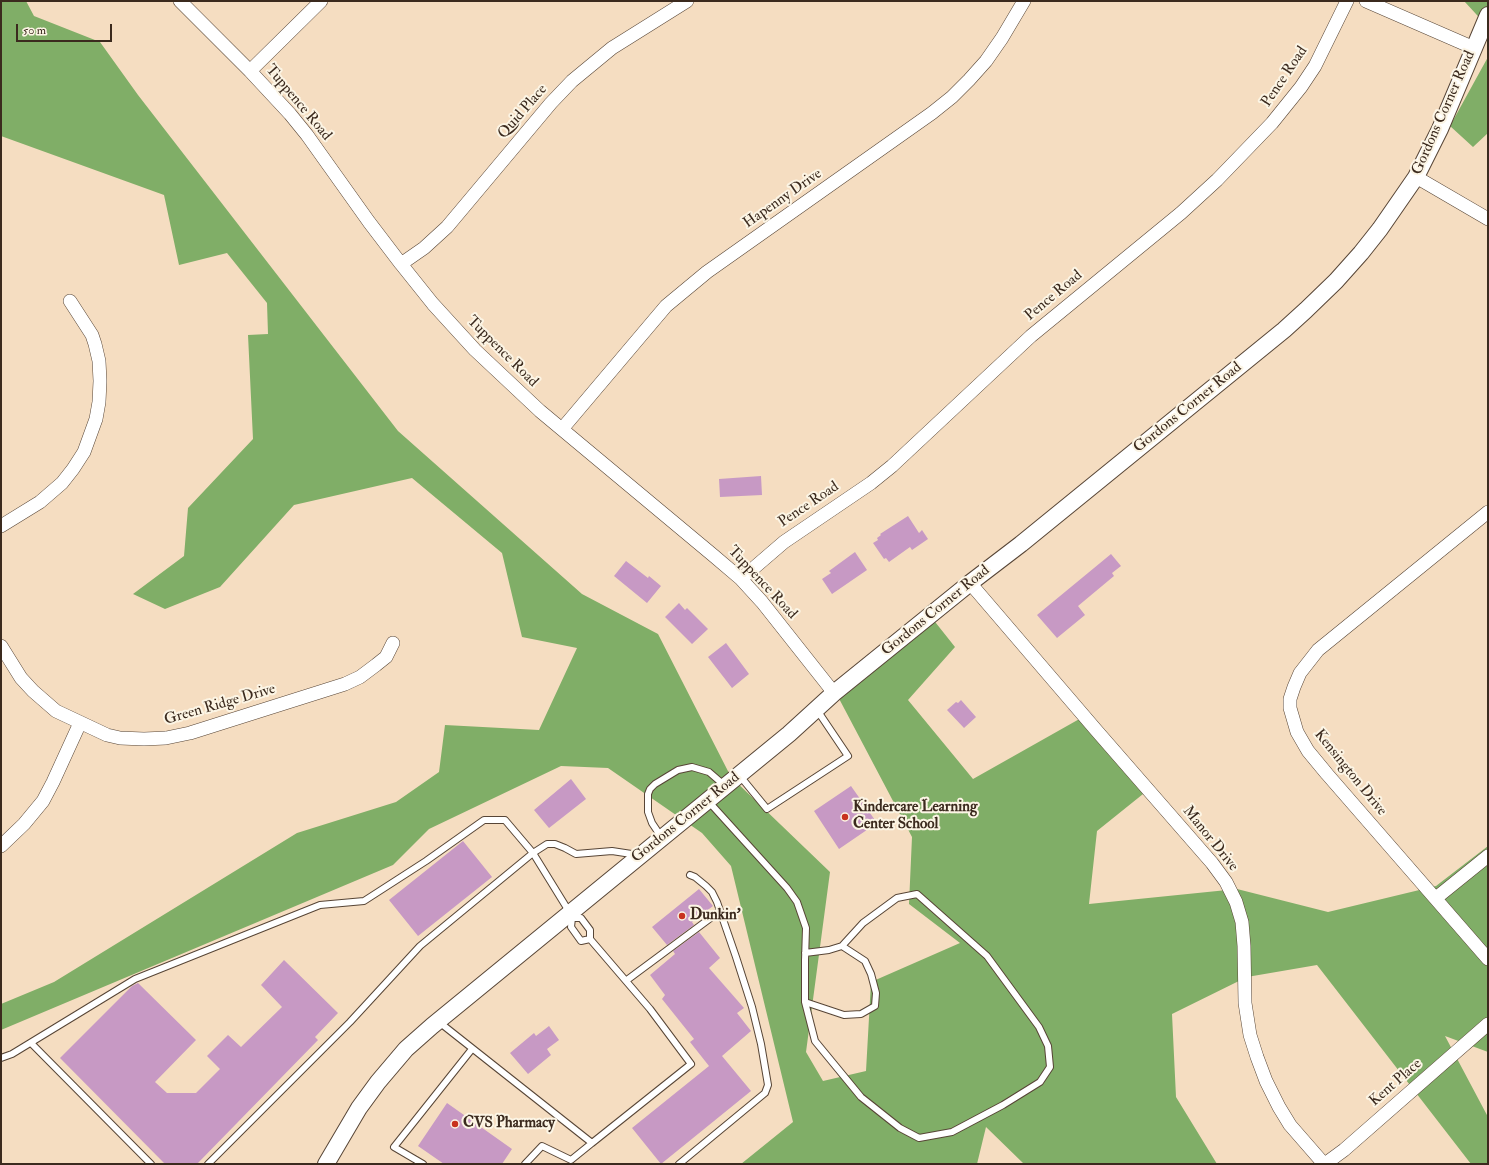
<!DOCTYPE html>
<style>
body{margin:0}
#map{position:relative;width:1489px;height:1165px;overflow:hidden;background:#f5ddc1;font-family:"IM FELL Double Pica",serif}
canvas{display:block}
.frame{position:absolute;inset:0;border:2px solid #3b2a1e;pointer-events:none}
.scale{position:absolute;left:16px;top:24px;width:96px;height:18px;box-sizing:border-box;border:2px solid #3b2a1e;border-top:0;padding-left:5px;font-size:12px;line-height:14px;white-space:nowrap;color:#3b2a1e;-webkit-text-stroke:3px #fcf5e5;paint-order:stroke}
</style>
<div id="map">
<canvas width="1489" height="1165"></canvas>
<div class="frame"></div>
<div class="scale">50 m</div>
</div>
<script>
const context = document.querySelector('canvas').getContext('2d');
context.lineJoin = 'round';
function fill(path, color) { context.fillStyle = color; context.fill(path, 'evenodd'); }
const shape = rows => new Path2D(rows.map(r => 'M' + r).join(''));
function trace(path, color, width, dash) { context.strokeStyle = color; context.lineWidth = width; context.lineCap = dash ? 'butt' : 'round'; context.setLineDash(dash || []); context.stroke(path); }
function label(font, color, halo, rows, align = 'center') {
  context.font = font + ' "IM FELL Double Pica",serif'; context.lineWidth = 4; context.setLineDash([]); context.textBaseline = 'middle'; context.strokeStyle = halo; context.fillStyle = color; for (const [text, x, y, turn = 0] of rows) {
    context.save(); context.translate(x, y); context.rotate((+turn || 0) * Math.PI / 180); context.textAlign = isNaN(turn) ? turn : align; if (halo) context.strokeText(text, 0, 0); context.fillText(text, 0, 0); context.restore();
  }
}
fill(shape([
 [1,1,26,1,34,16,100,42,138,95,398,431,582,594,658,634,731,777,830,872,806,1052,823,1081,866,1071,871,982,960,943,909,904,912,837,835,691,928,613,955,647,908,700,973,779,1090,713,1153,786,1097,831,1089,904,1237,889,1328,912,1436,886,1488,846,1488,1052,1445,1036,1488,1117,1488,1164,1471,1164,1317,965,1247,977,1172,1014,1176,1097,1217,1164,1024,1164,986,1127,977,1164,741,1164,793,1122,731,866,702,833,608,768,561,766,429,829,393,865,1,1030,1,1004,54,982,297,833,396,802,439,772,445,725,539,730,577,648,522,637,502,553,412,478,294,505,220,587,165,609,133,594,184,556,188,508,253,439,248,335,268,334,267,303,227,253,179,265,164,195,1,136],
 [1464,1,1488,1,1488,27],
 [1488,57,1488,133,1473,147,1450,126]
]), '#80ae67');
fill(shape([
 [761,476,762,495,720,497,719,479],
 [908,516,919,533,922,530,928,539,912,550,910,547,889,562,886,558,884,559,873,543,878,540,877,538,881,535,880,534],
 [855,552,867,570,832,594,822,579,831,573,829,571],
 [1111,554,1121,566,1112,573,1114,576,1078,606,1085,615,1057,638,1037,615],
 [626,561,648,578,649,576,661,586,647,603,614,576],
 [679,603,685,610,687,608,708,629,692,644,665,617],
 [726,643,749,674,732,688,708,657],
 [961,700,976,717,964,728,947,710,956,702,958,703],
 [571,779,586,799,549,828,534,810],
 [851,786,877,823,839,849,814,811],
 [463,841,492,877,418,936,389,900],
 [699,889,713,906,692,922,694,925,667,945,652,927],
 [699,932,720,958,709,968,744,1008,737,1013,751,1031,722,1056,751,1091,661,1164,632,1128,709,1066,690,1042,694,1039,662,999,665,995,650,975,675,954,673,951],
 [284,960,338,1013,315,1037,318,1040,197,1164,165,1164,60,1058,132,986,138,983,196,1040,155,1082,167,1093,196,1093,220,1069,207,1056,228,1035,241,1047,282,1007,261,985],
 [549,1026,559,1040,547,1049,551,1055,528,1074,510,1053,534,1033,536,1036],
 [447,1103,512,1149,502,1164,444,1164,418,1146]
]), '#c799c4');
const service = shape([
 [740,776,767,809,848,756,817,710],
 [709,802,787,888,797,902,806,928,805,960,805,1002,815,1041,861,1097,900,1128,919,1138,952,1132,1003,1105,1040,1082,1050,1067,1048,1046,1039,1027,987,956,917,894,897,898,863,923,842,946,829,950,805,953],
 [662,838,652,823,648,812,648,794,650,789,655,784,678,770,692,767,709,772,724,785],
 [627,980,720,911],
 [805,1002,844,1015,861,1014,875,1006,876,993,871,974,865,961,842,946],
 [439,1022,592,1143,691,1064,650,1009,590,939,590,930,581,918,572,918],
 [31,1043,151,1164],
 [1,1058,12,1054,135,979,320,905,364,901,426,861,484,820,505,820,533,853,570,913,572,918,571,927,581,941,590,939],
 [208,1164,350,1022,420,946,533,853,547,844,555,844,565,848,576,854,612,851,638,855],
 [423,1164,394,1147,472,1049],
 [525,1164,542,1146,571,1160,592,1143],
 [679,1164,765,1093,768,1085,761,1044,752,1007,736,957,717,902,712,892,706,886,695,877,690,875]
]);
const minor = shape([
 [180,1,250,71,290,114,307,135,369,222,401,264,433,304,475,350,540,411,714,556,741,579,762,602,834,693],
 [1366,1,1474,48],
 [250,71,321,1],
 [1416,177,1488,219],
 [401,264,424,248,447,227,551,103,572,81,612,48,687,1],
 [562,429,666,306,707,272,932,113,952,97,969,80,986,61,1002,38,1024,1],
 [1488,512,1318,650,1300,673,1294,687,1290,699,1290,708,1297,732,1308,751,1327,774,1488,959],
 [1,526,40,502,62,483,73,469,84,452,96,419,99,402,100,381,99,361,95,344,92,335,70,301],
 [741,579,784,542,871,483,892,466,1031,336,1181,213,1217,180,1272,123,1301,87,1315,66,1347,1],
 [970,583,1096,730,1212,863,1226,882,1236,902,1242,922,1244,946,1245,1003,1250,1035,1257,1057,1266,1081,1279,1107,1290,1125,1324,1164],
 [1,646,21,678,33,691,56,711,107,735,120,738,144,739,166,738,190,733,345,684,360,677,376,665,386,657,393,643],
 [1,846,24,824,43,801,53,782,80,723],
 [1436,898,1488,856],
 [1325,1164,1344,1150,1488,1024]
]);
const tertiary = shape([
 [326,1164,359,1108,378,1082,406,1049,432,1026,789,734,834,693,970,583,1021,544,1284,330,1306,310,1336,281,1361,253,1380,229,1416,177,1440,129,1488,15]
]);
trace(service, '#574536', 8);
trace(minor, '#574536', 14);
trace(tertiary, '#574536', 18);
trace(service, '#fff', 6);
trace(minor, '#fff', 13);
trace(tertiary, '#fff', 16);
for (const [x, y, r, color] of [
 [845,817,4,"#c8321e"],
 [682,916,4,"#c8321e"],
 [455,1124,4,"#c8321e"]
]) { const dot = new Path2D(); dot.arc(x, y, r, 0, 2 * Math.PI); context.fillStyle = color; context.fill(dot); trace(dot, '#fcf5e5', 1.5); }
label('15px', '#3b2a1e', '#fcf5e5', [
 ["Pence Road",1285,77,-56],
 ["Tuppence Road",298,103,50],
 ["Quid Place",523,112,-49],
 ["Gordons Corner Road",1444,113,-66],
 ["Hapenny Drive",783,199,-35],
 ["Pence Road",1054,296,-40],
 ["Tuppence Road",502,352,45],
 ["Gordons Corner Road",1188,408,-39],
 ["Pence Road",809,505,-34],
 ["Tuppence Road",762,583,47],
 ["Gordons Corner Road",936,611,-39],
 ["Green Ridge Drive",220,705,-16],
 ["Kensington Drive",1350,773,51],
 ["Gordons Corner Road",686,818,-39],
 ["Manor Drive",1210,839,51],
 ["Kent Place",1396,1083,-41]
]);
label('bold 15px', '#3b2a1e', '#fcf5e5', [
 ["Kindercare Learning",853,808],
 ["Center School",853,825],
 ["Dunkin'",690,916],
 ["CVS Pharmacy",463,1124]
], 'left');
</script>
